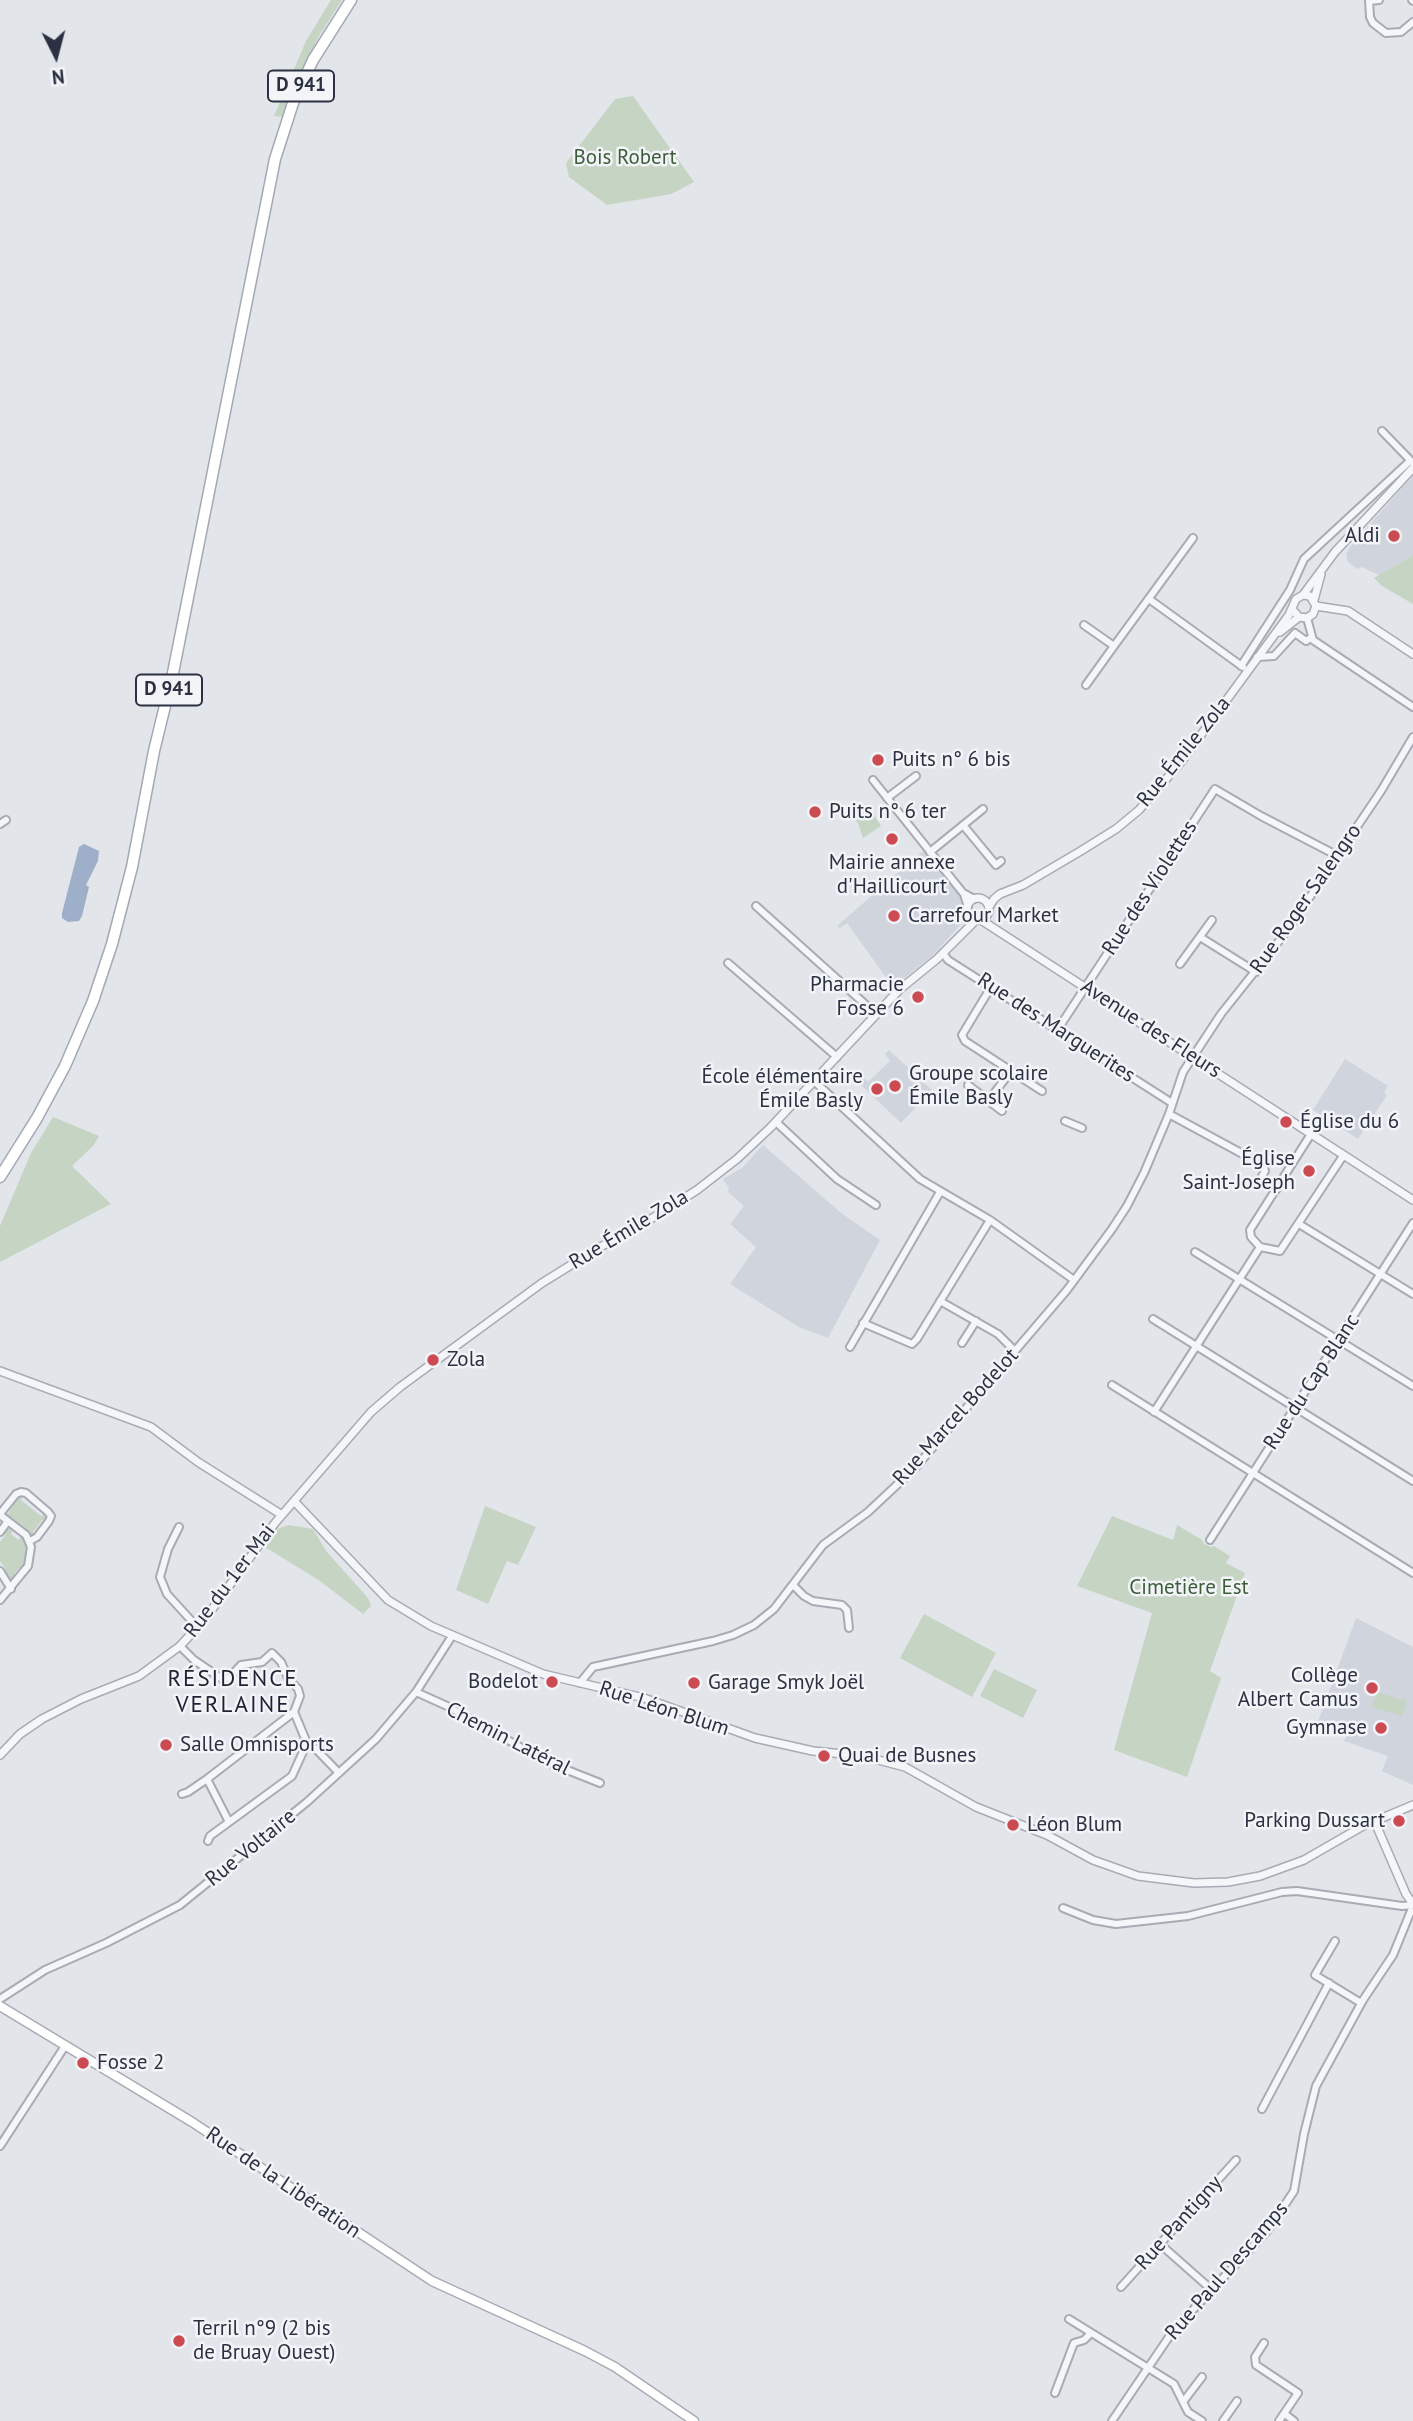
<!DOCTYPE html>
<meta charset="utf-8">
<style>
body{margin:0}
#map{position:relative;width:1413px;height:2421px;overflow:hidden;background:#e2e5ea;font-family:"PT Sans",sans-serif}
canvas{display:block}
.north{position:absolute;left:21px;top:21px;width:70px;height:70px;-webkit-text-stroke:5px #f2f4f8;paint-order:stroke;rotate:174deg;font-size:19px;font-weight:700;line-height:28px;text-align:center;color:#2b3142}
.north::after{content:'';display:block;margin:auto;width:24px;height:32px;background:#2b3142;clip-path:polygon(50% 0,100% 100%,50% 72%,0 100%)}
</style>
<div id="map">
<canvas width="1413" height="2421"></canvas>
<div class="north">N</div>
</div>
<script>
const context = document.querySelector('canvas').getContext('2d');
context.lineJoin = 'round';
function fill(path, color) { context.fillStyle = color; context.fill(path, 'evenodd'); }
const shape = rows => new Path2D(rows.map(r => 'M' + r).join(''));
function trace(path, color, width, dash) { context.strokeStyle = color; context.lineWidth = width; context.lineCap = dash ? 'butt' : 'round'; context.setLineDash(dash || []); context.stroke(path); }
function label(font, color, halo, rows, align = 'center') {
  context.font = font + ' "PT Sans",sans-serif'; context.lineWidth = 5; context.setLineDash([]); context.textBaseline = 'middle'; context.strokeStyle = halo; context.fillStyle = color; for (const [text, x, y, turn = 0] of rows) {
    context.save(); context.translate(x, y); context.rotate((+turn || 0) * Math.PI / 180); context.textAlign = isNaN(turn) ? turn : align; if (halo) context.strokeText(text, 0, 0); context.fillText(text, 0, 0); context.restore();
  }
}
fill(shape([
 [1413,475,1413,555,1379,575,1362,567,1357,569,1348,562,1346,554,1350,547],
 [930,845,970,894,964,903,963,922,931,957,893,987,847,923,840,928,837,926],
 [889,1050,932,1090,901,1123,858,1082,863,1077,868,1082,890,1061,885,1054],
 [1345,1059,1388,1086,1384,1093,1387,1095,1358,1139,1313,1110],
 [763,1145,841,1213,880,1240,828,1338,799,1327,730,1284,756,1247,730,1224,744,1206,728,1192,729,1188,723,1179,742,1168],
 [1356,1618,1413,1647,1413,1785,1382,1771,1388,1756,1344,1741,1347,1734,1315,1730]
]), '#d0d4dc');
fill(shape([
 [331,0,342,0,319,36,282,117,274,116,306,41],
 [633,96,694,182,671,194,607,205,569,177,566,163,615,99],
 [1413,555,1413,604,1382,586,1374,578],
 [867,804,881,826,863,838,858,823,851,816],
 [53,1117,99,1136,94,1145,72,1166,111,1204,0,1262,0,1226,31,1153],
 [18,1496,22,1497,21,1500,41,1516,45,1514,46,1518,45,1521,42,1520,33,1532,35,1535,32,1537,5,1515,4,1512,8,1514],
 [485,1506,536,1527,518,1565,507,1561,488,1604,456,1590],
 [1112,1516,1173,1540,1177,1525,1202,1540,1204,1544,1211,1547,1214,1546,1230,1556,1226,1563,1245,1573,1210,1671,1221,1678,1187,1777,1114,1750,1152,1613,1077,1586],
 [289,1525,313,1529,326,1551,368,1598,371,1606,363,1614,320,1581,265,1547,279,1528],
 [8,1528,13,1530,11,1534,18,1540,22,1536,28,1544,29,1551,27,1564,23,1570,19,1568,14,1574,16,1577,11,1579,5,1575,5,1568,0,1561,0,1542,6,1534,3,1533],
 [924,1614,996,1653,972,1697,900,1658],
 [994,1669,1037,1690,1023,1718,980,1696],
 [1377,1692,1407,1701,1402,1716,1372,1707]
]), '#c6d4c4');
fill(shape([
 [84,844,99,851,98,861,86,885,89,887,82,916,79,921,68,922,62,918,62,913,79,847]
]), '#9eafc9');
const minor = shape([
 [1369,0,1370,17,1373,23,1386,33,1401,32,1413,22],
 [1412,0,1413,1],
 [1369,1,1379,0],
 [1382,431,1412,462],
 [1149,599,1243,667],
 [1307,618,1313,640,1413,707],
 [1084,625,1114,646,1193,538],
 [1257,657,1274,656,1295,633,1306,641,1312,637],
 [1241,666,1290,590,1304,559,1410,461],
 [1086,685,1114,646],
 [873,780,963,893,974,899],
 [887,798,916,776],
 [0,824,6,820],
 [963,825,996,865,1001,861],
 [930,852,983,809],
 [964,894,968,907],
 [756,906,876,1014],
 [1200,937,1256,972],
 [943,953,948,960,1172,1103],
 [728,963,837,1057],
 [1180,964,1212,920],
 [991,987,962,1035,965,1041,1042,1091],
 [1058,1029,1215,789,1261,816,1338,856],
 [814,1081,920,1179,990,1220,1074,1280],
 [968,1085,1002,1111],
 [989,1100,1011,1071],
 [1169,1114,1263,1165,1265,1171,1261,1178,1265,1183,1276,1190],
 [1065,1121,1082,1128],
 [776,1122,837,1179,876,1205],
 [1311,1134,1250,1230,1251,1237,1260,1247,1280,1251,1343,1156],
 [1299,1224,1413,1294],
 [1195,1252,1413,1386],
 [940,1301,998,1334,1015,1351],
 [1153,1319,1413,1481],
 [863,1323,912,1344,917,1339,990,1220],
 [962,1343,976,1321],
 [850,1347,940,1192],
 [1112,1385,1413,1573],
 [1154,1412,1260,1247],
 [0,1514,16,1494,21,1492,26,1493,48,1512,51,1516,49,1521,37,1537,30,1541],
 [0,1515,26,1535,31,1547,28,1566,0,1600],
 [179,1527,168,1549,160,1577,167,1594,198,1628],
 [0,1532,8,1521],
 [1210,1540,1413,1223],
 [0,1571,11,1589],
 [793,1585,804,1596,813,1601,842,1605,847,1610,849,1628],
 [180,1646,194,1660,222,1679,229,1678,241,1665,262,1662,272,1653,281,1662,288,1678,298,1689,300,1696,294,1712,307,1743,314,1747,339,1773],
 [580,1683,593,1667,713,1641,733,1635,754,1625,774,1609,823,1545,868,1512,916,1467,1067,1290,1112,1229,1127,1206,1144,1173,1169,1114,1183,1072,1221,1014,1287,931,1381,791,1413,737],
 [416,1692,447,1706,547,1762,600,1783],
 [207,1779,229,1822],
 [182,1794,188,1792,207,1779,294,1712],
 [208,1841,210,1836,292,1776,307,1743],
 [1063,1908,1093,1920,1116,1924,1188,1916,1282,1892,1297,1891,1402,1906,1413,1905],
 [1335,1941,1315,1975,1361,2003],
 [0,1999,45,1970,106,1943,180,1905,307,1802,376,1739,416,1692,452,1636],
 [1262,2109,1329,1983],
 [0,2146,65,2046],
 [1160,2244,1212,2290],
 [1121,2287,1236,2160],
 [1069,2319,1174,2384,1188,2412,1202,2421],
 [1264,2343,1255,2357,1256,2365,1298,2393,1279,2421],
 [1055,2393,1074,2343,1084,2340,1091,2333],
 [1183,2402,1202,2377],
 [1285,2414,1294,2421],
 [1112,2421,1173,2331,1268,2230,1294,2191,1304,2134,1316,2086,1363,2000,1393,1955,1413,1906],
 [1223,2421,1237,2401]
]);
const tertiary = shape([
 [1303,595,1335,552,1413,468],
 [1314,600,1321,574],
 [1316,606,1348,611,1413,654],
 [1280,632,1299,617],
 '967 909a11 11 0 1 1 22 0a11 11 0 1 1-22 0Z',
 [989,907,994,899,1000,894,1023,885,1079,852,1116,829,1139,810,1181,762,1289,615,1296,599,1303,595,1310,596,1316,606,1313,614,1307,618,1299,617,1292,609],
 [981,920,1413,1200],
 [0,1371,151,1427,198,1462,282,1515],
 [294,1501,388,1600,431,1626,543,1674,644,1698,755,1738,813,1751,863,1756,905,1767,976,1807,1047,1835,1093,1860,1138,1876,1194,1883,1228,1882,1260,1876,1304,1860,1363,1826,1413,1805],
 [0,1755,20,1734,42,1719,81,1699,139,1676,180,1646,205,1619,275,1523,371,1412,400,1387,542,1283,595,1250,656,1216,697,1190,737,1159,771,1127,899,990,937,959,976,920],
 [1374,1820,1406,1894,1413,1904]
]);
const secondary = shape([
 [0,2006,192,2122,432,2281,585,2351,615,2367,694,2421]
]);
const primary = shape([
 [0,1177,37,1118,65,1066,93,1001,112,944,132,867,154,751,173,673,275,159,293,103,313,60,351,0]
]);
trace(minor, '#a7abb4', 10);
trace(tertiary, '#a7abb4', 10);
trace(secondary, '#a7abb4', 11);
trace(primary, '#a2a8b6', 13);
trace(minor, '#f5f6f9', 6);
trace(tertiary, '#f5f6f9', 7);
trace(secondary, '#fff', 8);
trace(primary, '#fff', 10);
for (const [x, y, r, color] of [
 [1394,536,7,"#cc4b52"],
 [878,760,7,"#cc4b52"],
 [815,812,7,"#cc4b52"],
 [892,839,7,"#cc4b52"],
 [894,916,7,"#cc4b52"],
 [918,997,7,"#cc4b52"],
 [895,1086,7,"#cc4b52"],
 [877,1089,7,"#cc4b52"],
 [1286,1122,7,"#cc4b52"],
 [1309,1171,7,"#cc4b52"],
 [433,1360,7,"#cc4b52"],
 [552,1682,7,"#cc4b52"],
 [694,1683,7,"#cc4b52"],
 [1372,1688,7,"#cc4b52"],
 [1381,1728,7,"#cc4b52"],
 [166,1745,7,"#cc4b52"],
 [824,1756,7,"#cc4b52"],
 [1399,1821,7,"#cc4b52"],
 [1013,1825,7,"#cc4b52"],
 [83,2063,7,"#cc4b52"],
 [179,2341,7,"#cc4b52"]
]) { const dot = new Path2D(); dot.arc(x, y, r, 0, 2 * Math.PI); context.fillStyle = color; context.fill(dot); trace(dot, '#f2f4f8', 2.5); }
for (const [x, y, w] of [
 [301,86,66],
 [169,690,66]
]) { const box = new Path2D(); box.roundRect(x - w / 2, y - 15.5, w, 31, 5); context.fillStyle = '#f2f4f8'; context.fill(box); trace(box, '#2b3142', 2); }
label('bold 19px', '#2b3142', null, [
 ["D 941",301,86],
 ["D 941",169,690]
]);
label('21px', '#3b5e38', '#f2f4f8', [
 ["Bois Robert",625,158],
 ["Cimetière Est",1189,1588]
]);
label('21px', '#2b3142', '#f2f4f8', [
 ["Aldi",1380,536,"right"],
 ["Puits n° 6 bis",892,760],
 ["Puits n° 6 ter",829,812],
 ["Mairie annexe",892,863,"center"],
 ["d'Haillicourt",892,887,"center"],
 ["Carrefour Market",908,916],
 ["Pharmacie",904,985,"right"],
 ["Fosse 6",904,1009,"right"],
 ["Groupe scolaire",909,1074],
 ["Émile Basly",909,1098],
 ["École élémentaire",863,1077,"right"],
 ["Émile Basly",863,1101,"right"],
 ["Église du 6",1300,1122],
 ["Église",1295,1159,"right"],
 ["Saint-Joseph",1295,1183,"right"],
 ["Zola",447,1360],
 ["Collège",1358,1676,"right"],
 ["Albert Camus",1358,1700,"right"],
 ["Bodelot",538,1682,"right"],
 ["Garage Smyk Joël",708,1683],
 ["Gymnase",1367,1728,"right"],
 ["Salle Omnisports",180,1745],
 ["Quai de Busnes",838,1756],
 ["Parking Dussart",1385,1821,"right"],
 ["Léon Blum",1027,1825],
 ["Fosse 2",97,2063],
 ["Terril n°9 (2 bis",193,2329],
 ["de Bruay Ouest)",193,2353]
], 'left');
label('21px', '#2b3142', '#f2f4f8', [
 ["Rue Émile Zola",1184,752,-51],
 ["Rue des Violettes",1150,888,-57],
 ["Rue Roger Salengro",1306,899,-55],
 ["Rue des Marguerites",1056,1028,33],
 ["Avenue des Fleurs",1151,1029,33],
 ["Rue Émile Zola",629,1230,-31],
 ["Rue du Cap Blanc",1312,1382,-57],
 ["Rue Marcel Bodelot",956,1417,-48],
 ["Rue du 1er Mai",230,1581,-53],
 ["Rue Léon Blum",664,1709,18],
 ["Chemin Latéral",508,1739,27],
 ["Rue Voltaire",251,1848,-39],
 ["Rue de la Libération",283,2183,34],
 ["Rue Pantigny",1179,2223,-48],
 ["Rue Paul Descamps",1227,2271,-49]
]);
context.letterSpacing = '2px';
label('23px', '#1d2233', '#f2f4f8', [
 ["RÉSIDENCE",233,1679],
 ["VERLAINE",233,1705]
]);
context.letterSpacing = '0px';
</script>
